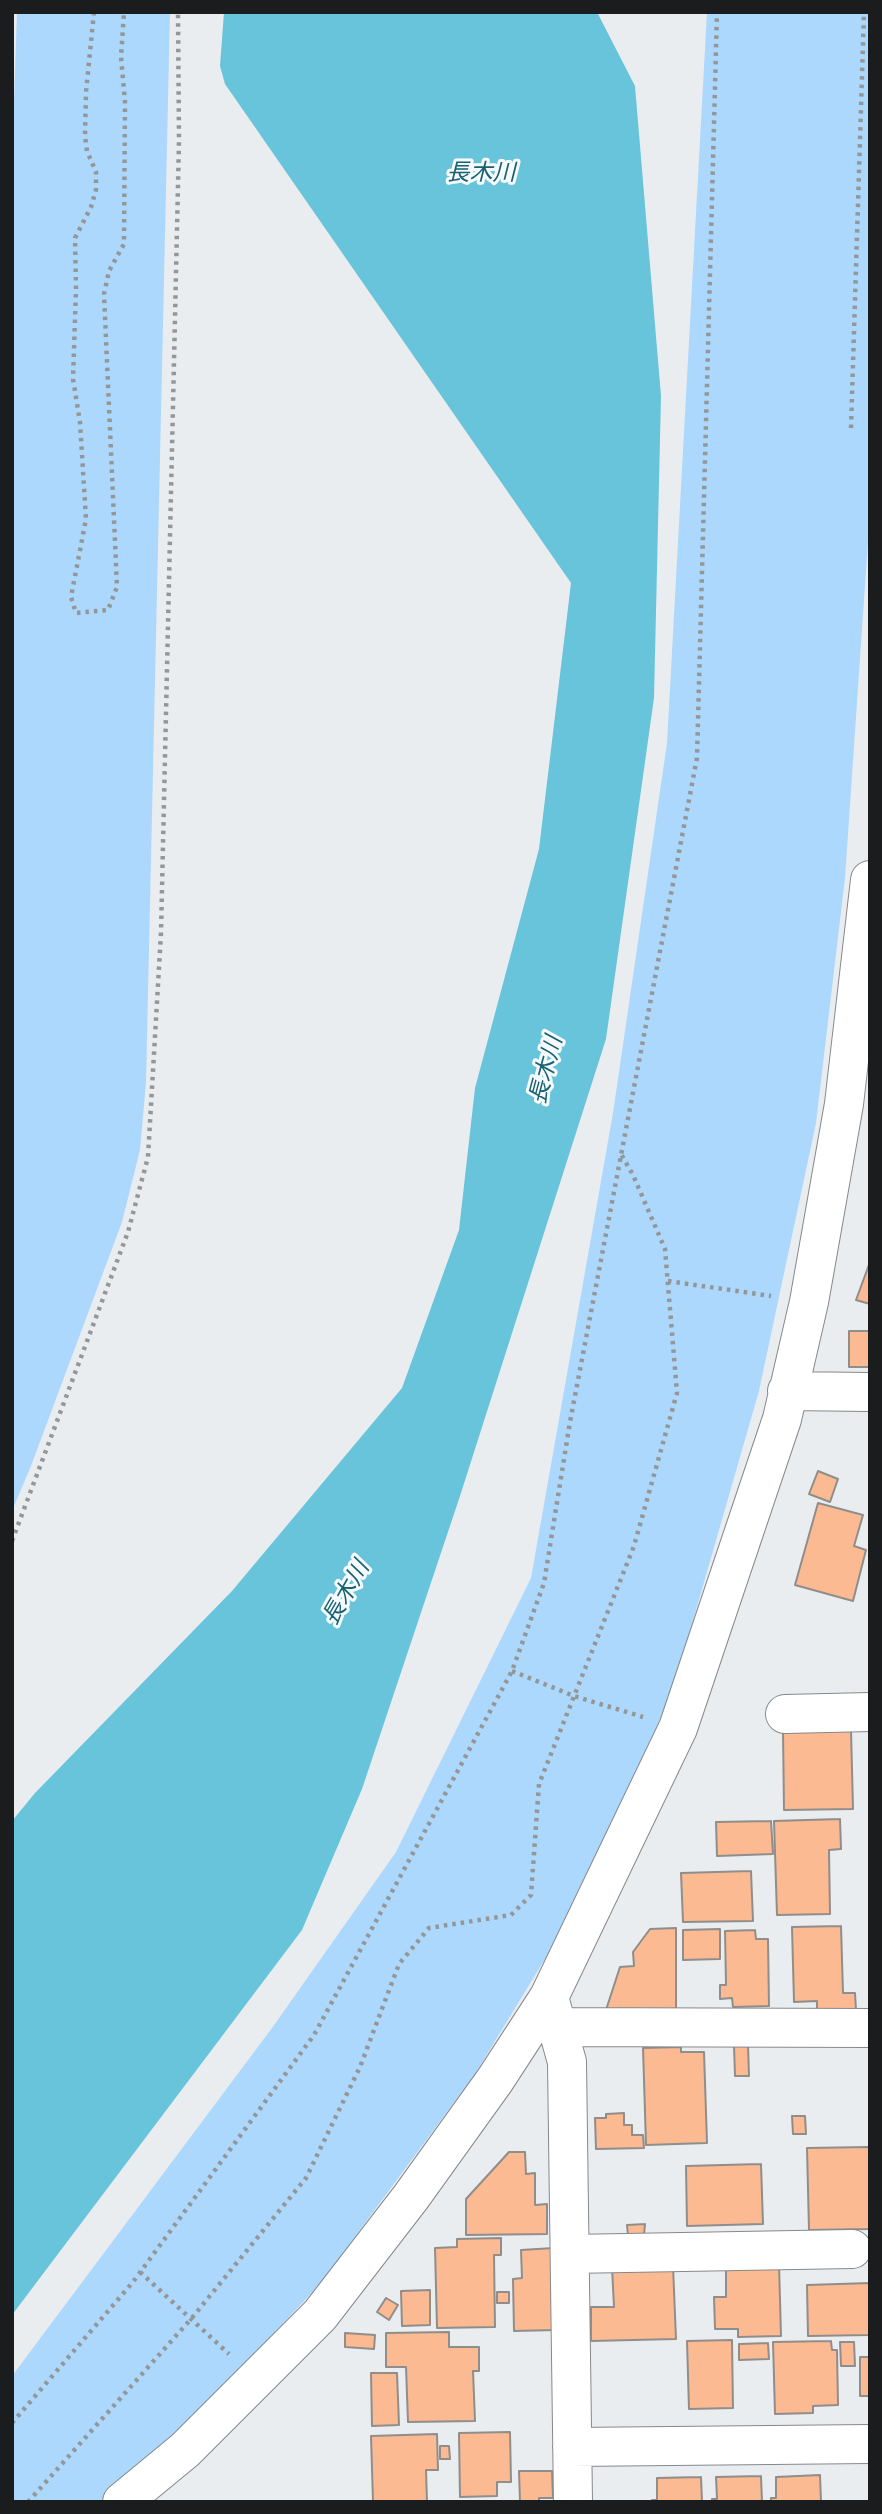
<!DOCTYPE html>
<meta charset="utf-8">
<style>
body{margin:0}
#map{position:relative;width:882px;height:2514px;overflow:hidden;background:#eaedef;font-family:"Crimson Pro",serif}
canvas{display:block}
.frame{position:absolute;inset:0;border:14px solid #1b1c1d;pointer-events:none}
</style>
<div id="map">
<canvas width="882" height="2514"></canvas>
<div class="frame"></div>
</div>
<script>
const context = document.querySelector('canvas').getContext('2d');
context.lineJoin = 'round';
function fill(path, color) { context.fillStyle = color; context.fill(path, 'evenodd'); }
const shape = rows => new Path2D(rows.map(r => 'M' + r).join(''));
function trace(path, color, width, dash) { context.strokeStyle = color; context.lineWidth = width; context.lineCap = dash ? 'butt' : 'round'; context.setLineDash(dash || []); context.stroke(path); }
function label(font, color, halo, rows, align = 'center') {
  context.font = font + ' "Crimson Pro","Noto Sans JP",serif'; context.lineWidth = 6; context.setLineDash([]); context.textBaseline = 'middle'; context.strokeStyle = halo; context.fillStyle = color; for (const [text, x, y, turn = 0] of rows) {
    context.save(); context.translate(x, y); context.rotate((+turn || 0) * Math.PI / 180); context.textAlign = isNaN(turn) ? turn : align; if (halo) context.strokeText(text, 0, 0); context.fillText(text, 0, 0); context.restore();
  }
}
fill(shape([
 [17,12,170,12,146,1082,140,1150,122,1222,31,1466,12,1511,12,161],
 [707,12,870,12,870,512,845,878,816,1123,759,1391,673,1690,579,1903,475,2074,320,2284,182,2431,99,2502,12,2502,12,2376,272,2028,396,1852,531,1578,613,1113,667,743]
]), '#add8fd');
fill(shape([
 [224,12,597,12,635,86,661,396,654,698,606,1039,460,1496,362,1789,302,1930,12,2315,12,1821,35,1793,232,1591,402,1388,459,1230,475,1088,539,849,571,583,225,84,220,66]
]), '#68c4da');
const building = shape([
 [870,1262,870,1304,856,1300,870,1262],
 [849,1331,870,1331,870,1367,849,1367,849,1331],
 [818,1471,838,1479,830,1502,809,1494,818,1471],
 [818,1503,863,1515,854,1546,866,1550,853,1601,795,1585,818,1503],
 [851,1730,853,1809,784,1810,783,1731,851,1730],
 [840,1819,841,1849,829,1850,830,1914,777,1915,774,1821,840,1819],
 [771,1821,773,1854,717,1856,716,1822,771,1821],
 [751,1871,753,1921,683,1922,681,1873,751,1871],
 [841,1926,843,1993,855,1993,856,2010,817,2011,817,2001,794,2002,792,1927,841,1926],
 [676,1928,676,2009,606,2010,620,1967,634,1966,633,1952,650,1929,676,1928],
 [720,1929,720,1959,683,1960,683,1930,720,1929],
 [755,1930,756,1939,768,1939,769,2006,733,2007,732,1998,720,1999,720,1985,726,1985,725,1931,755,1930],
 [748,2045,749,2076,735,2076,734,2046,748,2045],
 [681,2047,681,2052,704,2052,707,2143,646,2145,643,2048,681,2047],
 [624,2113,624,2125,632,2125,632,2135,643,2135,644,2148,596,2149,595,2118,606,2118,606,2114,624,2113],
 [792,2116,805,2116,806,2134,793,2134,792,2116],
 [869,2147,870,2229,809,2230,807,2148,869,2147],
 [509,2152,525,2152,526,2174,535,2173,535,2205,547,2204,547,2234,466,2235,466,2199,509,2152],
 [761,2164,763,2224,687,2226,686,2166,761,2164],
 [645,2224,644,2235,628,2236,627,2225,645,2224],
 [501,2238,501,2255,494,2255,495,2327,437,2328,435,2248,457,2247,457,2239,501,2238],
 [554,2248,556,2330,514,2331,513,2279,522,2278,521,2250,554,2248],
 [779,2264,781,2336,738,2337,738,2329,715,2329,714,2297,726,2297,726,2265,779,2264],
 [673,2266,676,2339,591,2341,591,2307,614,2307,612,2267,673,2266],
 [870,2283,870,2335,808,2336,807,2285,870,2283],
 [430,2290,430,2325,402,2326,401,2291,430,2290],
 [497,2292,509,2292,509,2303,497,2303,497,2292],
 [386,2298,398,2305,389,2320,377,2312,386,2298],
 [449,2332,449,2347,479,2347,479,2371,473,2371,475,2421,408,2422,406,2367,386,2367,386,2333,449,2332],
 [345,2333,375,2335,374,2349,345,2347,345,2333],
 [732,2340,733,2408,689,2409,687,2341,732,2340],
 [831,2341,832,2350,837,2350,838,2405,813,2406,813,2413,775,2414,773,2342,831,2341],
 [840,2342,854,2342,855,2366,841,2366,840,2342],
 [768,2343,769,2359,739,2360,739,2344,768,2343],
 [860,2357,870,2357,870,2396,860,2396,860,2357],
 [371,2373,397,2373,399,2425,372,2426,371,2373],
 [510,2432,511,2482,497,2482,497,2496,460,2497,459,2433,510,2432],
 [437,2434,438,2470,426,2470,427,2502,373,2502,371,2436,437,2434],
 [440,2446,449,2446,450,2459,440,2459,440,2446],
 [519,2471,552,2471,553,2498,539,2498,539,2502,520,2502,519,2471],
 [820,2475,821,2502,771,2502,771,2498,776,2498,776,2477,820,2475],
 [761,2476,762,2502,712,2502,712,2499,717,2499,716,2477,761,2476],
 [701,2477,702,2502,652,2502,652,2500,657,2500,657,2478,701,2477]
]);
fill(building, '#fbba92');
trace(building, '#908d8b', 2);
const minor = shape([
 [787,1391,870,1392],
 [785,1714,870,1712],
 [549,1997,567,2062,573,2502],
 [557,2027,870,2028],
 [570,2254,852,2249],
 [572,2447,870,2444],
 [122,2502,185,2450,320,2315,411,2197,495,2080,549,1997,678,1728,782,1419,809,1302,844,1104,870,880]
]);
trace(minor, '#86898b', 40);
trace(shape([
 [94,12,86,92,85,136,87,151,96,172,96,190,91,207,75,238,76,289,73,379,80,422,86,519,71,597,76,613,108,610,117,587,104,294,109,271,124,244,125,102,121,57,124,12],
 [851,428,864,12],
 [668,1281,771,1296],
 [12,1541,128,1232,148,1157,161,933,179,141,178,12],
 [512,1671,574,1696,643,1717],
 [140,2272,229,2354],
 [12,2423,133,2282,314,2035,512,1671,544,1583,570,1422,697,758,717,12],
 [28,2502,191,2319,306,2178,360,2067,399,1964,429,1928,511,1915,531,1895,539,1784,634,1546,677,1393,665,1249,633,1175,621,1154]
]), '#949798', 4.5, [3.5, 5]);
trace(minor, '#fff', 38);
label('italic 23px', '#176272', '#f7fafd', [
 ["長木川",481,173],
 ["長木川",546,1070,-75],
 ["長木川",346,1593,-60]
]);
</script>
